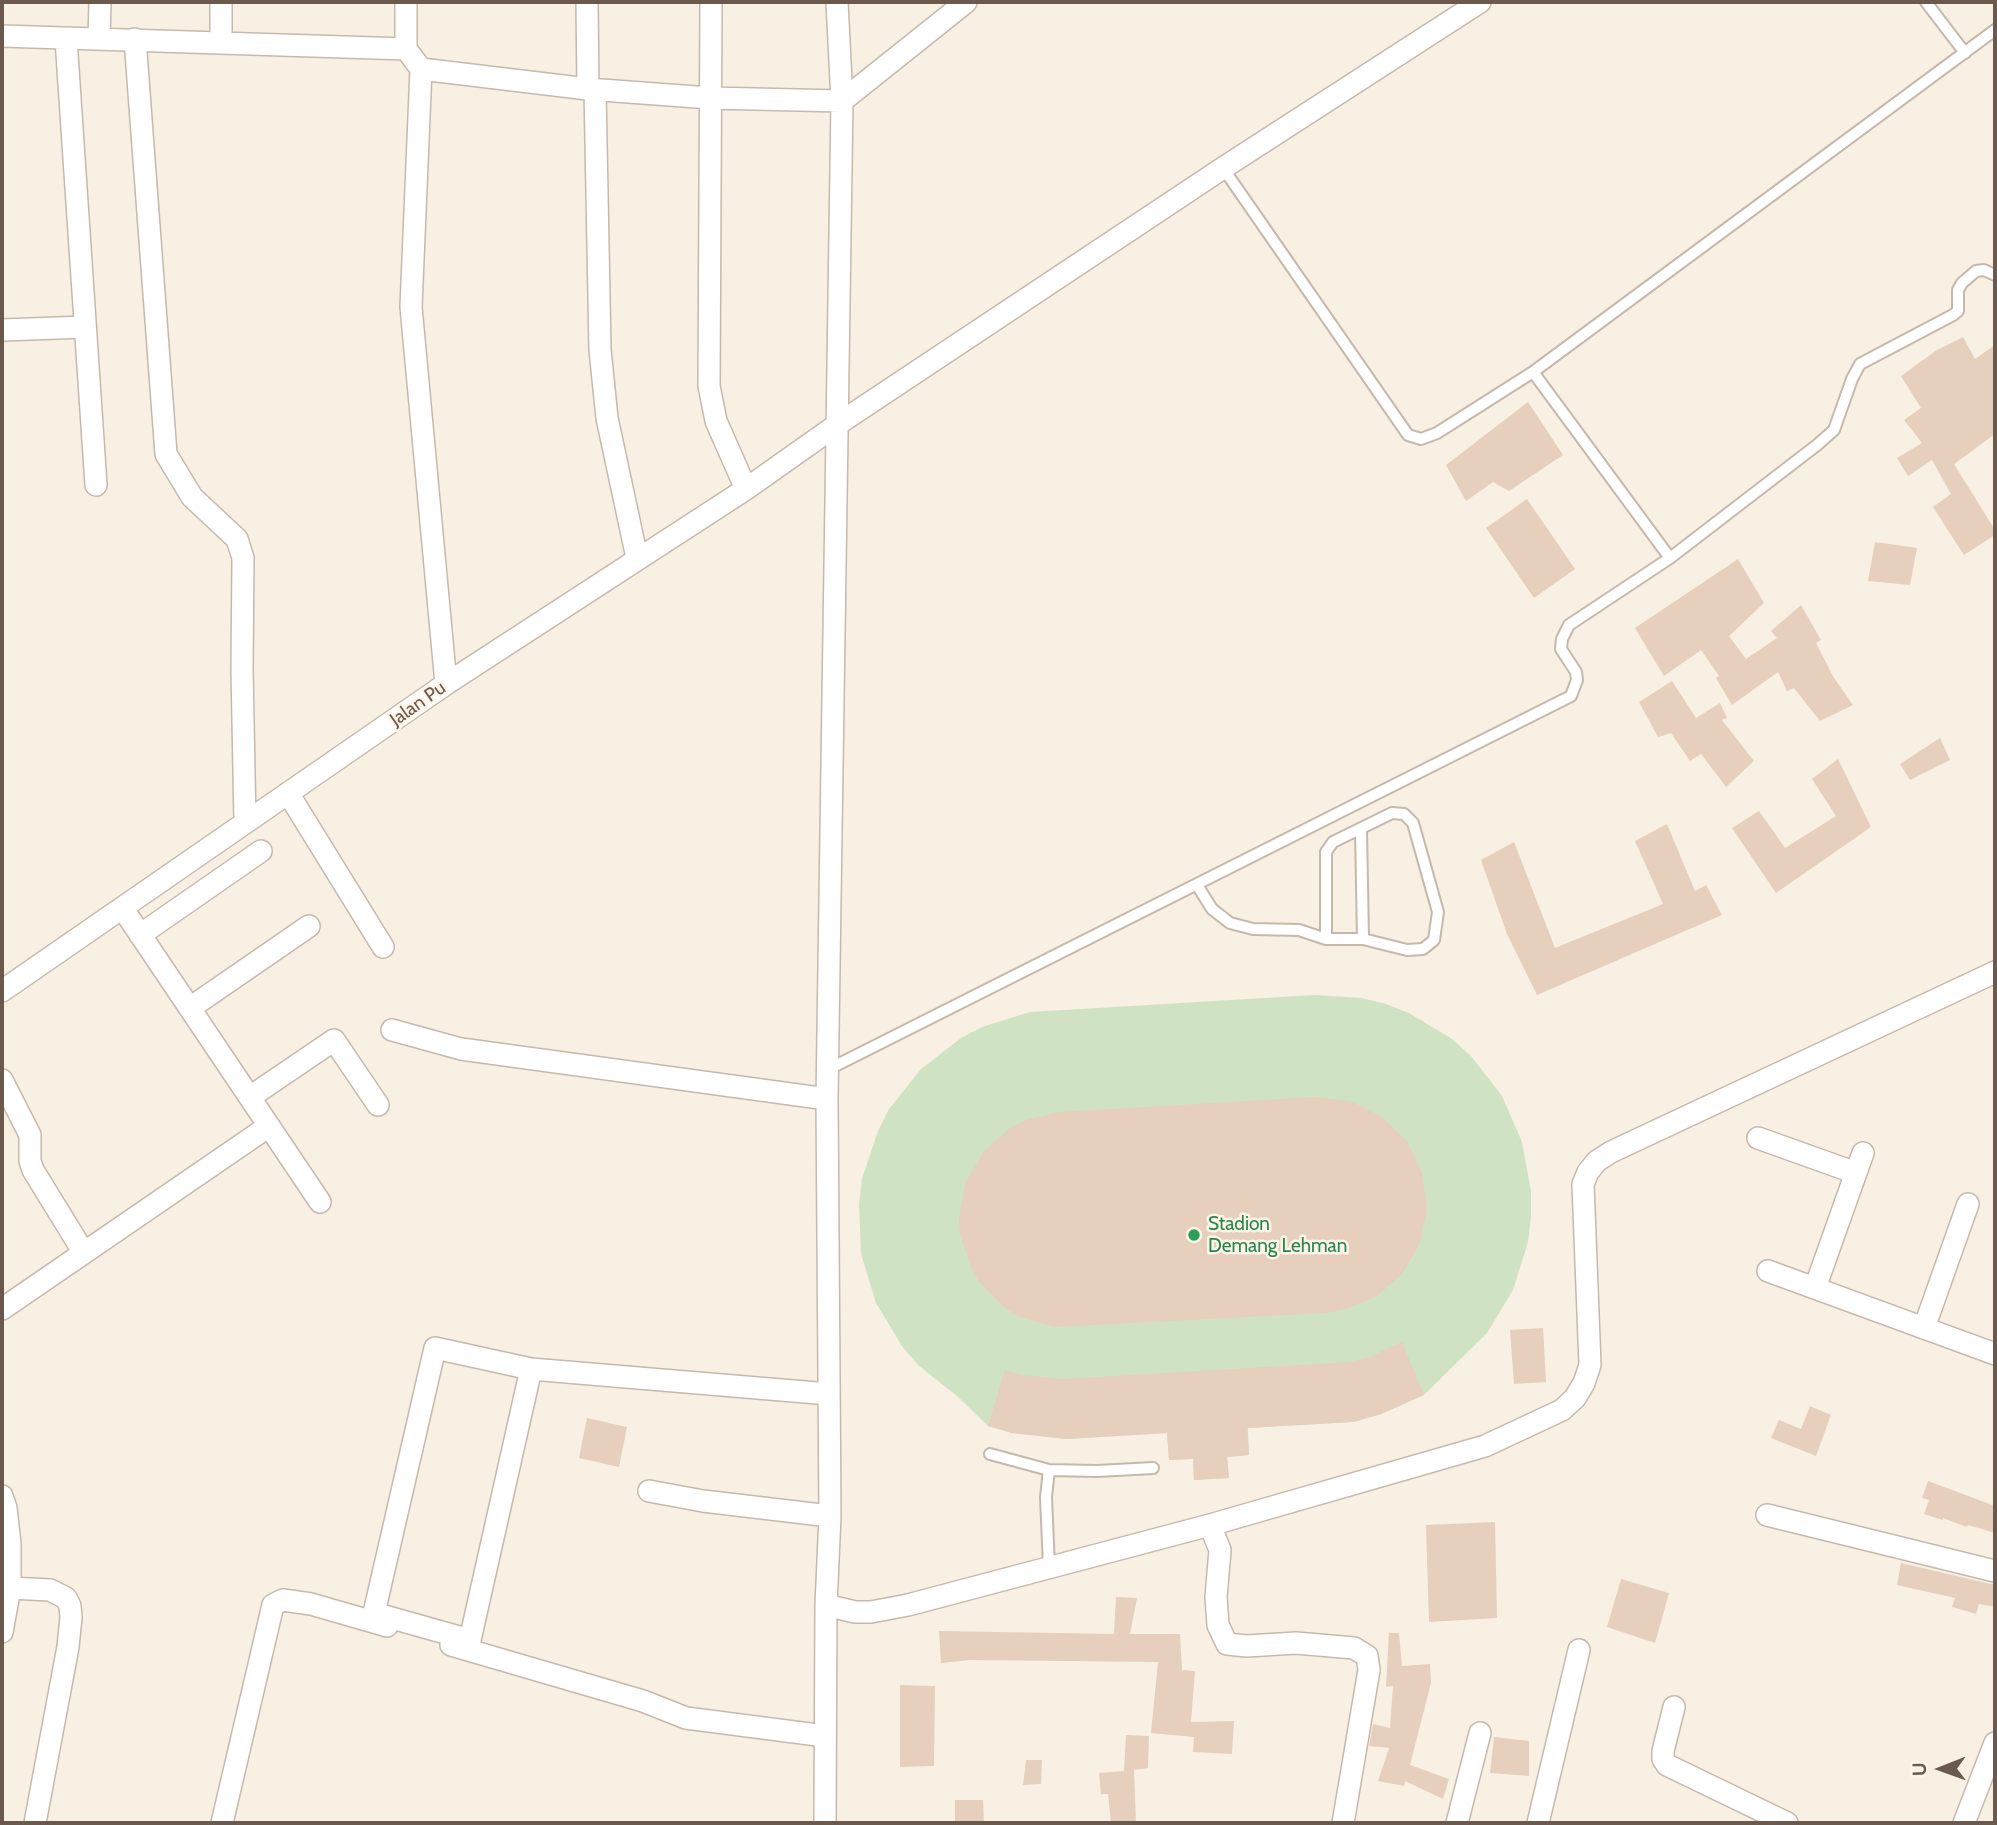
<!DOCTYPE html>
<style>
body{margin:0}
#map{position:relative;width:1997px;height:1825px;overflow:hidden;background:#f8f0e2;font-family:Cabin,sans-serif}
canvas{display:block}
.frame{position:absolute;inset:0;border:4px solid #6c594d;pointer-events:none}
.north{position:absolute;left:1906px;top:1734px;width:70px;height:70px;-webkit-text-stroke:5px #fcf5e8;paint-order:stroke;rotate:269deg;font-size:19px;font-weight:700;line-height:28px;text-align:center;color:#6c594d}
.north::after{content:'';display:block;margin:auto;width:24px;height:32px;background:#6c594d;clip-path:polygon(50% 0,100% 100%,50% 72%,0 100%)}
</style>
<div id="map">
<canvas width="1997" height="1825"></canvas>
<div class="frame"></div>
<div class="north">U</div>
</div>
<script>
const context = document.querySelector('canvas').getContext('2d');
context.lineJoin = 'round';
function fill(path, color) { context.fillStyle = color; context.fill(path, 'evenodd'); }
const shape = rows => new Path2D(rows.map(r => 'M' + r).join(''));
function trace(path, color, width, dash) { context.strokeStyle = color; context.lineWidth = width; context.lineCap = dash ? 'butt' : 'round'; context.setLineDash(dash || []); context.stroke(path); }
function label(font, color, halo, rows, align = 'center') {
  context.font = font + ' Cabin,sans-serif'; context.lineWidth = 5; context.setLineDash([]); context.textBaseline = 'middle'; context.strokeStyle = halo; context.fillStyle = color; for (const [text, x, y, turn = 0] of rows) {
    context.save(); context.translate(x, y); context.rotate((+turn || 0) * Math.PI / 180); context.textAlign = isNaN(turn) ? turn : align; if (halo) context.strokeText(text, 0, 0); context.fillText(text, 0, 0); context.restore();
  }
}
fill(shape([
 [1315,995,1361,998,1386,1004,1409,1013,1452,1039,1471,1056,1502,1096,1522,1142,1531,1191,1531,1217,1528,1242,1513,1290,1487,1333,1424,1395,1381,1414,1353,1422,1248,1428,1249,1455,1227,1457,1229,1478,1194,1480,1193,1459,1169,1460,1167,1433,1067,1439,1012,1433,988,1426,957,1396,918,1365,902,1346,876,1303,861,1254,859,1204,862,1179,878,1131,889,1109,921,1069,961,1038,982,1027,1030,1012]
]), '#cfe3c4');
fill(shape([
 [1963,337,1975,359,1995,345,1995,434,1954,464,1995,530,1995,535,1964,555,1933,507,1951,494,1932,460,1908,476,1897,458,1922,443,1904,420,1921,408,1901,376,1937,350],
 [1528,402,1563,455,1509,491,1493,482,1466,501,1446,465],
 [1527,499,1575,569,1534,598,1486,528],
 [1875,542,1917,548,1910,585,1868,581],
 [1738,559,1764,603,1729,636,1746,659,1777,638,1771,631,1801,605,1821,640,1816,643,1834,678,1853,705,1820,721,1794,688,1787,691,1778,672,1732,705,1716,678,1719,676,1701,650,1664,676,1635,628],
 [1672,681,1696,718,1720,703,1727,718,1722,720,1754,761,1726,787,1701,754,1690,761,1671,733,1658,737,1639,702],
 [1940,738,1950,760,1910,780,1900,764],
 [1838,759,1871,827,1776,893,1732,828,1759,811,1785,848,1836,816,1812,779],
 [1667,824,1695,891,1706,885,1722,915,1537,995,1507,934,1481,860,1514,842,1555,948,1663,904,1635,841],
 [1314,1097,1350,1101,1381,1116,1407,1141,1422,1173,1427,1208,1420,1243,1402,1274,1376,1297,1343,1310,1325,1313,1054,1327,1020,1317,1005,1308,980,1283,971,1268,960,1234,959,1217,966,1181,984,1151,1010,1128,1026,1120,1060,1112],
 [1543,1328,1546,1382,1514,1384,1510,1330],
 [1402,1342,1424,1395,1381,1414,1353,1422,1247,1428,1249,1455,1227,1457,1229,1478,1194,1480,1193,1459,1169,1460,1167,1433,1067,1439,1012,1433,988,1426,1005,1370,1022,1375,1063,1379,1350,1362,1369,1357],
 [1810,1406,1831,1415,1816,1456,1771,1438,1779,1420,1801,1429],
 [587,1418,627,1427,619,1467,579,1458],
 [1928,1481,1995,1506,1995,1533,1968,1525,1967,1527,1943,1518,1943,1520,1924,1514,1929,1500,1922,1498],
 [1495,1522,1497,1618,1429,1622,1426,1525],
 [1901,1563,1995,1585,1995,1607,1979,1604,1976,1614,1952,1607,1955,1598,1897,1585],
 [1621,1579,1669,1593,1655,1643,1607,1627],
 [1116,1597,1137,1598,1130,1634,1180,1634,1182,1670,1195,1671,1191,1722,1234,1721,1232,1754,1193,1752,1194,1737,1151,1733,1158,1662,970,1660,941,1663,939,1631,1114,1634],
 [1389,1633,1399,1633,1402,1666,1430,1664,1431,1683,1410,1765,1449,1779,1443,1799,1405,1781,1404,1786,1378,1781,1389,1748,1369,1746,1373,1724,1390,1728,1393,1686,1386,1687],
 [900,1685,935,1686,934,1766,900,1767],
 [1126,1735,1149,1736,1148,1768,1134,1770,1136,1823,1111,1823,1108,1794,1101,1794,1099,1773,1124,1771],
 [1494,1737,1529,1741,1529,1776,1490,1773],
 [1026,1760,1042,1760,1041,1784,1023,1785],
 [955,1800,983,1800,984,1823,955,1823]
]), '#e6cfbc');
const lane = shape([
 [1926,2,1965,53],
 [1223,168,1408,435,1421,439,1437,433,1533,372,1995,30],
 [1533,372,1670,558],
 [1361,829,1363,939],
 [1197,885,1212,909,1230,923,1253,929,1299,930,1326,939,1363,939,1407,950,1423,949,1434,940,1438,912,1413,823,1404,814,1392,813,1333,842,1326,852,1326,939],
 [827,1070,1571,696,1577,680,1576,672,1561,649,1562,639,1569,625,1670,558,1817,445,1834,430,1852,379,1860,364,1953,315,1958,311,1958,290,1962,283,1976,271,1984,270,1995,275],
 [990,1454,1049,1470,1097,1471,1153,1468],
 [1049,1567,1046,1497,1049,1470]
]);
const street = shape([
 [221,2,221,43],
 [587,2,588,89],
 [711,2,709,386,716,421,746,489],
 [2,36,406,49,421,69,588,89,710,98,842,101],
 [66,39,96,485],
 [99,39,100,2],
 [135,39,166,454,192,497,237,539,243,558,242,669,245,823],
 [406,49,406,2],
 [421,69,411,307,446,684],
 [595,89,600,350,607,418,637,558],
 [842,101,966,2],
 [2,330,85,327],
 [288,793,383,947],
 [140,935,261,851],
 [2,991,446,684,746,489,838,424,1223,168,1480,2],
 [190,1008,309,926],
 [392,1030,461,1049,827,1099],
 [2,1080,30,1135,30,1161,33,1170,84,1253],
 [250,1097,334,1040,378,1105],
 [269,1126,320,1202],
 [1758,1138,1856,1173],
 [1768,1271,1995,1354],
 [1815,1288,1863,1153],
 [2,1309,269,1126,123,909],
 [1924,1328,1968,1204],
 [531,1369,470,1640,374,1613,435,1348,531,1369,829,1394],
 [649,1491,703,1501,830,1516],
 [2,1496,6,1508,10,1544,10,1588,2,1632],
 [1767,1515,1995,1571],
 [1210,1525,1220,1550,1216,1597,1218,1625,1227,1644,1247,1646,1296,1643,1354,1648,1367,1656,1369,1670,1343,1823],
 [10,1588,50,1590,66,1598,70,1606,71,1617,68,1647,35,1823],
 [826,1605,855,1612,871,1612,908,1605,1210,1525,1485,1446,1562,1410,1575,1398,1584,1383,1590,1365,1583,1184,1588,1172,1597,1161,1611,1152,1995,972],
 [451,1645,643,1701,686,1718,825,1736],
 [1674,1707,1663,1751,1663,1759,1667,1765,1787,1823],
 [222,1823,273,1605,283,1600,311,1604,387,1626],
 [825,1823,826,1605,830,1516,827,1099,842,101,837,2],
 [1457,1823,1480,1733],
 [1538,1823,1579,1650],
 [1964,1823,1995,1743]
]);
trace(lane, '#c7b8ac', 14);
trace(street, '#c7b8ac', 24);
trace(lane, '#fff', 10);
trace(street, '#fff', 21);
for (const [x, y, r, color] of [
 [1194,1235,7,"#2e9e5b"]
]) { const dot = new Path2D(); dot.arc(x, y, r, 0, 2 * Math.PI); context.fillStyle = color; context.fill(dot); trace(dot, '#fcf5e8', 2.5); }
label('19px', '#6c594d', '#fcf5e8', [
 ["Jalan Pu",418,704,-35]
]);
label('19px', '#27864d', '#fcf5e8', [
 ["Stadion",1208,1224],
 ["Demang Lehman",1208,1246]
], 'left');
</script>
